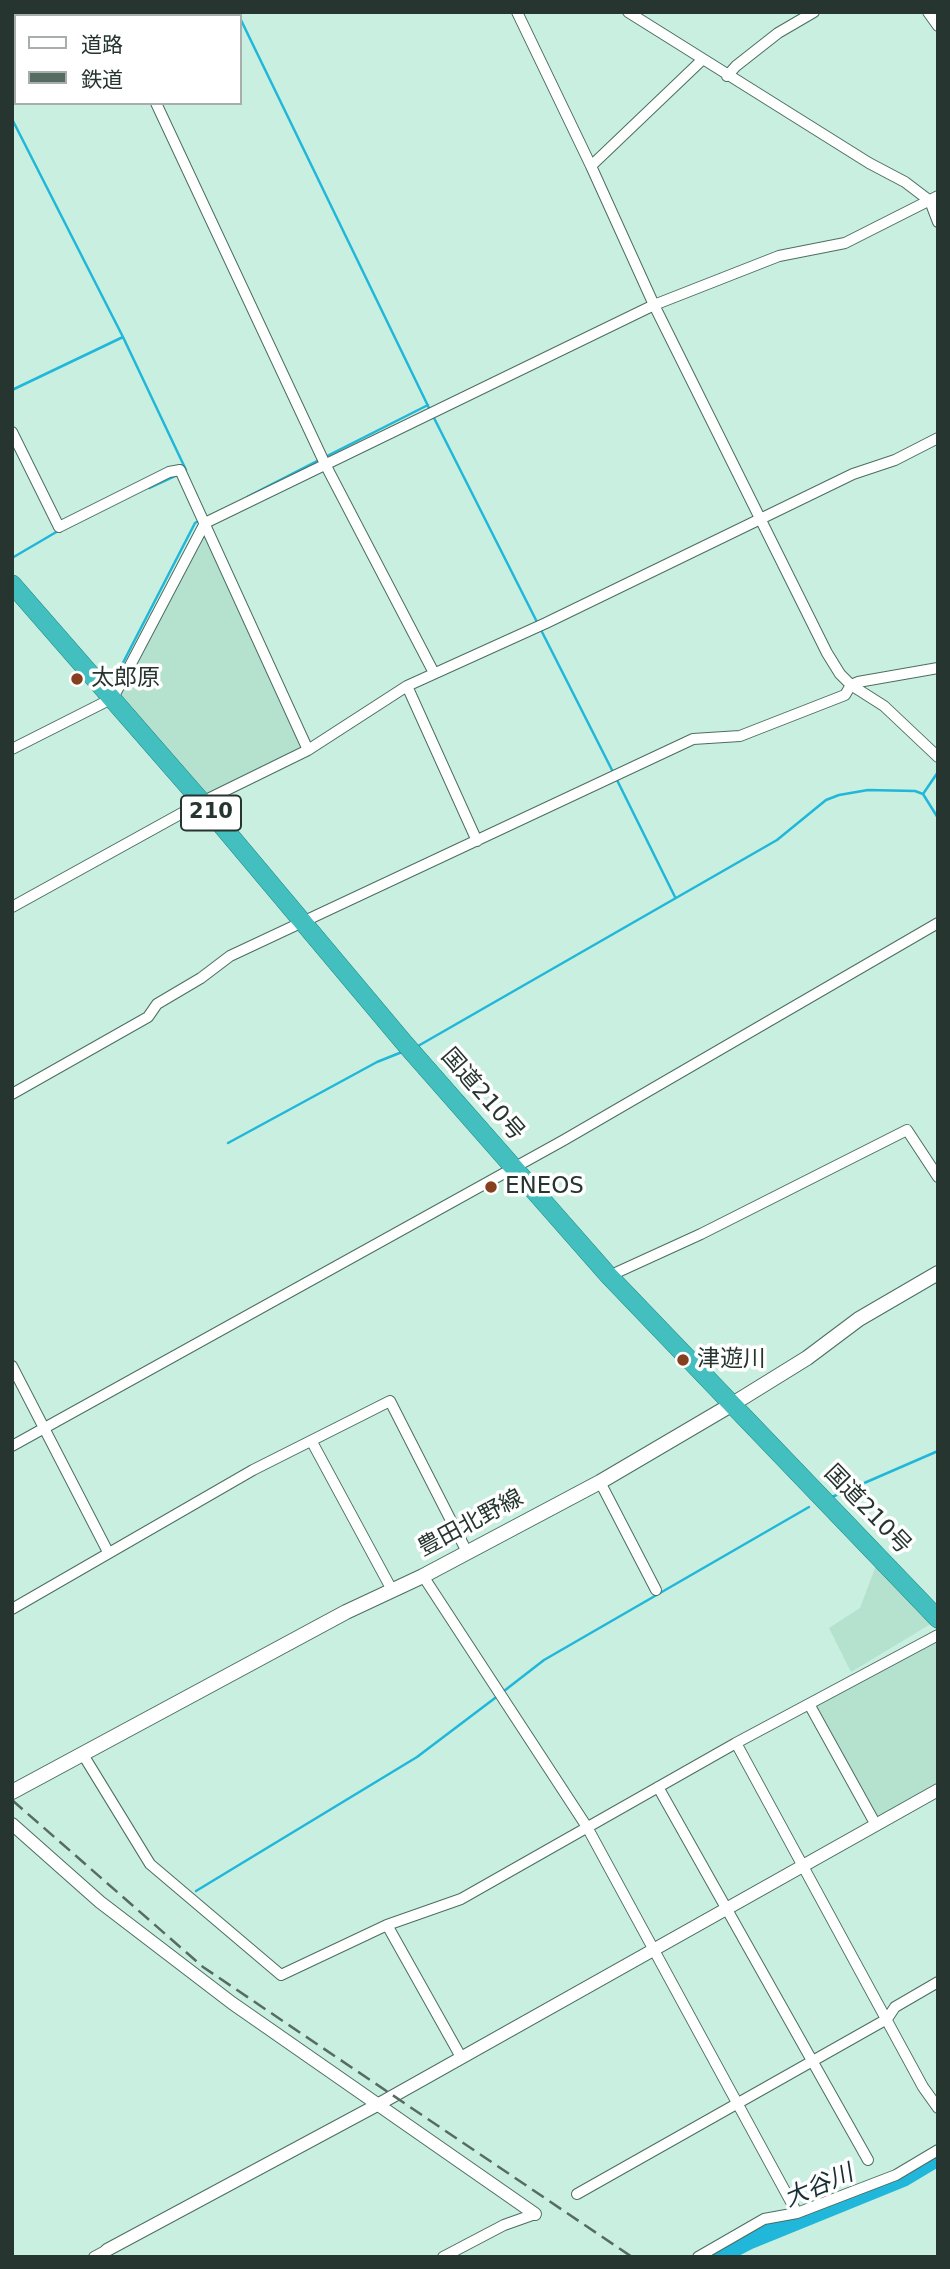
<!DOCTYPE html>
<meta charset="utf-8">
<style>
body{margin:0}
#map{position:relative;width:950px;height:2269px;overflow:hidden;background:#c8efdf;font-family:"DejaVu Sans","Noto Sans JP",sans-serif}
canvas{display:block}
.frame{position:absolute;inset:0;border:14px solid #26352f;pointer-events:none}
.legend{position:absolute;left:14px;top:14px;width:228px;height:91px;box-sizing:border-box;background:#fff;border:2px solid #a8aeac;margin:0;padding:9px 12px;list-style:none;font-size:21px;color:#26352f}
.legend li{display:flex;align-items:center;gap:14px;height:35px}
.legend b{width:35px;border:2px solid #a8aeac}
</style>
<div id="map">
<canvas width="950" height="2269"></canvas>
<div class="frame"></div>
<ul class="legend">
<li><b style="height:9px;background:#fff"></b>道路</li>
<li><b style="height:9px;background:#566c63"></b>鉄道</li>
</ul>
</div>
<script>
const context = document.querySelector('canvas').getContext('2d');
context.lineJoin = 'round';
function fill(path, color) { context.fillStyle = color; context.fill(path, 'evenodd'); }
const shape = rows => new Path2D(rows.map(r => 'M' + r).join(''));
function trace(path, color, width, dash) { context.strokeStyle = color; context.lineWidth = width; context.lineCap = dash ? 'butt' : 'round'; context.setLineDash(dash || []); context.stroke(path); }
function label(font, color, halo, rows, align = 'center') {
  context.font = font + ' "DejaVu Sans","Noto Sans JP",sans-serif'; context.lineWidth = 7; context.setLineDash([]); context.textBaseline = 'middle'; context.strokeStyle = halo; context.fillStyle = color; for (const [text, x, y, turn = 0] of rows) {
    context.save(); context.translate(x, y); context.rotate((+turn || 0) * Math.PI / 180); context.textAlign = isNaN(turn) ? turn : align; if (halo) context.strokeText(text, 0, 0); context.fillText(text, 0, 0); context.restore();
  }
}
fill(shape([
 [205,523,308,750,202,802,113,698],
 [877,1563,934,1622,851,1672,829,1628,860,1608],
 [938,1640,938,1782,878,1819,814,1705]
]), '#b4e2cf');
trace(shape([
 [237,12,239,16],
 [81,16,88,12],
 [240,18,430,410],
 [12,50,16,48],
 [12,119,123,337,12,390],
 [123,337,186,470,184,471],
 [433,416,537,622],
 [325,457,428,405],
 [149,488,175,476],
 [247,497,319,460],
 [12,558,58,531],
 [540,628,613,772],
 [111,686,195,523,200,520],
 [616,778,675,897],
 [923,794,938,772],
 [418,1046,777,840,826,800,839,795,868,790,915,791,923,794,938,818],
 [228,1143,377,1062,402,1052],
 [832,1497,938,1451],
 [504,1691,544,1660,809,1507],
 [196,1891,417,1757,499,1695]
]), '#20b7da', 2.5);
trace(shape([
 [717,2257,748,2241,903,2178,938,2157]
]), '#20b7da', 18);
const minor = shape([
 [111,12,113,16],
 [517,12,591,166,654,305,827,653,840,674,851,685,884,706,938,757],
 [628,12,869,163,905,182,930,201,938,222],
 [928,12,938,26],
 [727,76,736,66,778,33,814,12],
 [156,103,325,464,434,673],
 [591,166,702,60],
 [12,432,59,527,169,472,180,470,308,750],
 [407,686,477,841],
 [12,749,113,698,205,523,654,305,779,256,845,243,938,196],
 [12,907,202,802,308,750,407,686,546,623,853,474,895,460,938,438],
 [12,1094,148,1017,157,1004,201,978,230,956,693,739,740,736,845,695,851,685,858,682,938,668],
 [609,1276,701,1234,907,1130,938,1177],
 [12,1366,108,1552],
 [312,1442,392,1590],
 [12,1446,564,1140,938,923],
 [600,1482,656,1590],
 [423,1576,587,1827,797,2213],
 [12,1609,253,1470,390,1401,467,1552],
 [809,1704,876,1825],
 [736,1743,923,2087,938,2108],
 [82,1753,150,1864,281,1975,387,1925,461,1899,736,1743,938,1635],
 [658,1787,868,2160],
 [387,1925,461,2057],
 [577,2194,887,2019,895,2007,938,1982],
 [94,2257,107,2250],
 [443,2257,504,2225,535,2214],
 [698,2257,764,2219,797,2213,896,2175,938,2150]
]);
const tertiary = shape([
 [12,1824,100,1902,232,2003,535,2214],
 [107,2250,379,2104,938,1790]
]);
const secondary = shape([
 [12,1792,346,1612,423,1576,600,1482,731,1405,807,1358,859,1319,938,1273]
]);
const trunk = shape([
 [12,584,202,802,406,1045,609,1276,938,1619]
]);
trace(minor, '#4c6e61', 12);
trace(tertiary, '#4c6e61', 14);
trace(secondary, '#4c6e61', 16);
trace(trunk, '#1a8482', 19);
trace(minor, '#fff', 10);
trace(tertiary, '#fff', 12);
trace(secondary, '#fff', 14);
trace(trunk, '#42bfbe', 18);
trace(shape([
 [12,1800,203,1967,632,2257]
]), '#566c63', 2.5, [14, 7]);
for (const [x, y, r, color] of [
 [77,679,7,"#87401f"],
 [491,1187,7,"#87401f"],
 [683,1360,7,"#87401f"]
]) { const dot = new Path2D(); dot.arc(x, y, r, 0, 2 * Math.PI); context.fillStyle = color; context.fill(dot); trace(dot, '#fff', 2.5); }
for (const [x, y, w] of [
 [211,813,60]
]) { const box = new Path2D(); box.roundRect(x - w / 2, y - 17.5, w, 35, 5); context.fillStyle = '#fff'; context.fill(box); trace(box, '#26352f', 2); }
label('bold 21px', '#26352f', null, [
 ["210",211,813]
]);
label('23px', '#26352f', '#fff', [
 ["太郎原",91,679],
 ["ENEOS",505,1187],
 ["津遊川",697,1360]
], 'left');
label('23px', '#26352f', '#fff', [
 ["国道210号",482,1095,49],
 ["国道210号",867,1510,46],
 ["豊田北野線",471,1524,-28]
]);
label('italic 24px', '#182f35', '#fff', [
 ["大谷川",819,2187,-23]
]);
</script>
